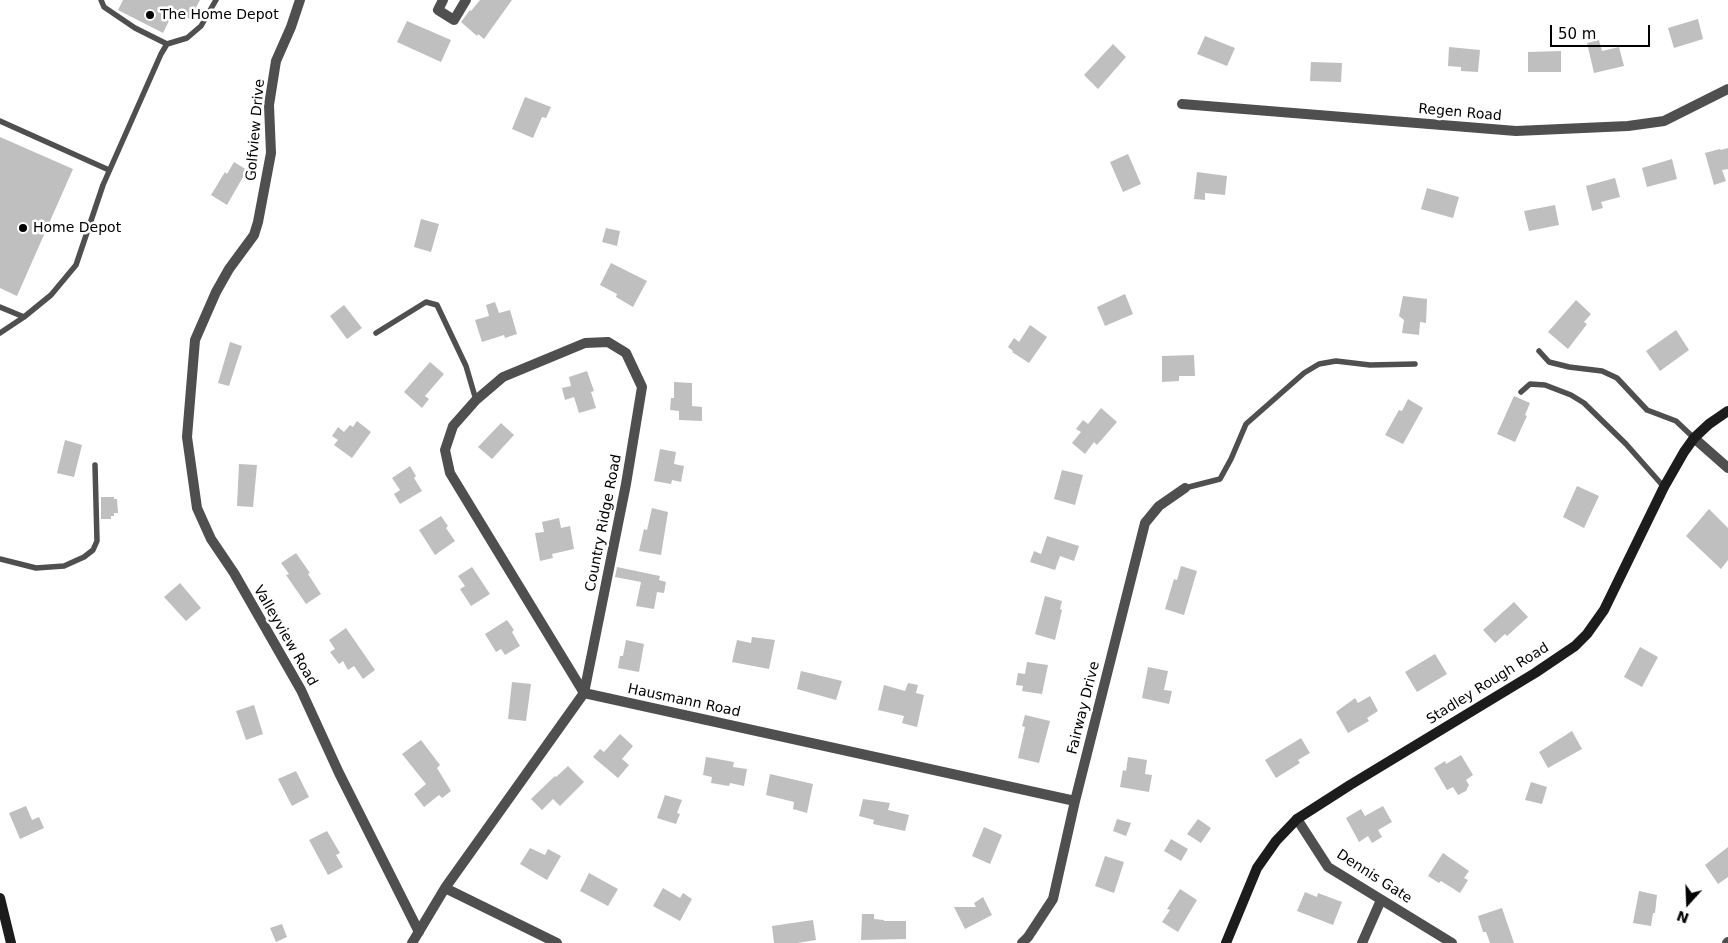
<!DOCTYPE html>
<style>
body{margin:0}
#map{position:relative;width:1728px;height:943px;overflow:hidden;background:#fff;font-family:"DejaVu Sans",sans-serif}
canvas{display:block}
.north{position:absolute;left:1663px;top:878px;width:50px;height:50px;-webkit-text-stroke:4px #fff;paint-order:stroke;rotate:200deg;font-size:14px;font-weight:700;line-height:20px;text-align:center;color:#000}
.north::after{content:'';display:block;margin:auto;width:18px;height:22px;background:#000;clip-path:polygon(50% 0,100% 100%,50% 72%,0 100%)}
.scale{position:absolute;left:1550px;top:25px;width:100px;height:22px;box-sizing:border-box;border:2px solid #000;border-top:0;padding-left:6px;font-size:15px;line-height:18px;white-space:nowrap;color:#000;-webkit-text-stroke:4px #fff;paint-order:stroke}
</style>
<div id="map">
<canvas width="1728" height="943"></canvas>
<div class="north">N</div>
<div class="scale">50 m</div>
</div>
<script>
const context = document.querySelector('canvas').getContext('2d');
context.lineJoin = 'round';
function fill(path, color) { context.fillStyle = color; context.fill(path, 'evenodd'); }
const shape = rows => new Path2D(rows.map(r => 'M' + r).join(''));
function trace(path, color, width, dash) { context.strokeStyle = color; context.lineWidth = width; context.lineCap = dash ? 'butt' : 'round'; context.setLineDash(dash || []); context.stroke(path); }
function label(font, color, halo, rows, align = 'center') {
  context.font = font + ' "DejaVu Sans",sans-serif'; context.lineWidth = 5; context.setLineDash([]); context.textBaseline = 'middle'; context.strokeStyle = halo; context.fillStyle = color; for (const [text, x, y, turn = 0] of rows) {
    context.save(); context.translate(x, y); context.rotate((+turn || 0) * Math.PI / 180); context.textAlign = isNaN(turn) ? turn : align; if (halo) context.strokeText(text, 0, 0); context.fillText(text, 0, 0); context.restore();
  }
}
fill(shape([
 [123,0,200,0,190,19,174,11,163,33,118,10],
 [480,0,512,0,484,39,478,34,477,36,461,22,470,10,471,11],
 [1698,19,1703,39,1674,48,1668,28],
 [407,21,451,40,441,62,397,42],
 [1205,36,1235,48,1227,66,1197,54],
 [1599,40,1602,51,1619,47,1624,66,1594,73,1587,43],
 [1113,44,1126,57,1098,89,1084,75],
 [1449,47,1480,50,1478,72,1461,71,1461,67,1448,66],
 [1561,51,1561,72,1528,72,1528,52],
 [1311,62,1342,63,1341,82,1310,81],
 [525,97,551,107,546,118,542,117,533,138,512,129],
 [0,137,73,169,17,296,0,288],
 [1728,148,1728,169,1722,170,1726,181,1714,185,1705,153,1720,149,1721,150],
 [1128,154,1141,184,1123,192,1110,162],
 [1672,159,1677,179,1647,187,1642,168],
 [234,162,247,170,227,205,211,195,225,172,227,174],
 [1197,172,1227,176,1225,195,1205,193,1205,200,1194,199],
 [1615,178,1620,197,1601,202,1603,208,1592,211,1586,186],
 [1427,188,1459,197,1453,218,1421,209],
 [1555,205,1559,225,1529,231,1524,211],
 [421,219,439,224,431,252,414,247],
 [606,228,620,231,617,246,602,242],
 [611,263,647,281,633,307,616,297,617,294,600,285],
 [1125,294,1133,314,1105,326,1097,307],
 [1403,296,1427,299,1426,323,1420,322,1419,335,1402,333,1404,320,1399,316],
 [1576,300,1591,314,1584,322,1587,324,1568,349,1548,332],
 [495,302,499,313,510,310,517,334,505,338,504,335,482,342,475,320,489,316,486,305],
 [344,305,362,328,347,339,330,316],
 [1030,325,1047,337,1029,363,1012,352,1013,351,1008,347,1014,338,1019,342],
 [1676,330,1689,350,1660,371,1646,351],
 [230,342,242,346,229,386,218,383],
 [1194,355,1195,376,1179,376,1179,381,1162,382,1162,356],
 [430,362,444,374,425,396,429,399,422,408,404,392],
 [587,371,594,391,591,392,596,408,579,413,574,397,565,400,562,388,571,386,569,377],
 [674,382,692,383,692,406,702,407,702,421,679,420,679,411,670,410,671,398,674,398],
 [1514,396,1530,403,1525,415,1527,416,1515,442,1497,434],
 [1408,399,1423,408,1403,444,1385,435,1399,410,1402,411],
 [1101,408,1117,422,1097,445,1094,442,1085,454,1072,443,1081,432,1076,429,1083,420,1088,424],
 [357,421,371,432,352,458,334,445,338,440,332,436,338,427,344,432,350,425,353,427],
 [501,423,514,435,492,459,478,447],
 [65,440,82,445,74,477,57,473],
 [660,449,676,452,674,464,684,466,681,482,672,480,671,484,654,481],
 [239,464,257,465,253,507,237,506],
 [410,466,416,476,414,478,422,491,400,504,394,494,400,490,392,478],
 [1062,470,1083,475,1075,505,1054,499],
 [1577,486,1599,496,1584,528,1563,517],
 [101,497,114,497,114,499,117,499,118,513,114,513,114,516,111,516,111,519,101,519],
 [652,508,668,512,661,555,639,551,644,529,647,530],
 [1709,509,1728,528,1728,560,1721,569,1686,536],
 [441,516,448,526,446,528,455,541,435,555,419,530],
 [559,518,561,528,570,526,574,549,552,554,553,558,540,561,535,533,544,532,542,522],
 [1047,536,1079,546,1074,561,1060,556,1055,570,1030,562,1034,551,1041,554],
 [296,553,310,573,308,574,321,594,306,604,286,575,289,574,281,563],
 [1181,566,1197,571,1184,615,1165,609,1174,579,1177,580],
 [472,567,490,594,471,606,460,589,465,586,458,576],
 [617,567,660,576,659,580,666,582,664,593,657,592,654,609,636,606,641,582,615,577],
 [180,583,201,608,186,621,164,597],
 [1045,596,1062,601,1060,609,1062,610,1055,640,1035,634],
 [1514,602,1528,617,1507,636,1505,634,1495,643,1483,630],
 [507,620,514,630,512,632,520,646,505,655,501,649,496,652,485,634],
 [346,628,375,670,363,679,354,666,348,670,343,661,339,664,330,652,335,649,329,640],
 [752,637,775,640,769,669,732,662,737,640,751,643],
 [626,640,644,644,639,672,618,668,620,656,623,656],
 [1640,647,1658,657,1642,687,1624,677],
 [1435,654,1447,674,1417,692,1405,672],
 [1027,662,1048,665,1042,694,1022,691,1023,686,1016,685,1018,673,1025,674],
 [1148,667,1168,671,1164,690,1172,691,1169,704,1142,698],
 [801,671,842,681,836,700,797,689],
 [512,682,531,684,526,721,508,719],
 [908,683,918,685,916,693,924,695,917,727,902,723,904,716,878,710,884,685,905,691],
 [1370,696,1378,711,1367,718,1369,721,1348,733,1336,712,1355,698,1358,703],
 [254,705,263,734,246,740,236,711],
 [1025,715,1050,721,1039,763,1018,758,1025,727,1022,726],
 [1572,731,1582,749,1548,768,1539,752],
 [620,734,633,746,622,759,629,765,618,778,593,757,600,749,604,752],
 [1301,738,1310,753,1298,760,1300,763,1276,778,1265,760],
 [421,740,440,765,437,768,451,791,442,798,439,795,424,807,414,794,426,784,402,754],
 [1461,755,1473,775,1466,780,1469,785,1466,791,1458,795,1453,787,1447,790,1434,768,1445,761,1446,764],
 [706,757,734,762,733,767,747,769,744,786,730,783,729,786,711,783,712,777,703,775],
 [1128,757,1147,760,1145,774,1152,775,1149,792,1120,787,1123,770,1126,771],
 [568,766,584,782,560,806,553,799,542,810,531,799,555,776,556,777],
 [296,771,309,797,292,806,278,779],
 [770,774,813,784,807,813,793,809,794,802,766,795],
 [1531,782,1547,787,1542,804,1525,800],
 [665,795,682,800,677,813,680,814,676,824,657,818],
 [863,799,890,803,888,810,909,815,905,831,873,824,874,820,859,816],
 [26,806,32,820,39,817,44,828,20,839,9,813],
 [1383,806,1392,822,1378,830,1382,837,1372,843,1368,836,1359,842,1346,818,1361,809,1365,816],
 [1117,819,1131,823,1126,836,1113,831],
 [1198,819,1211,828,1201,843,1187,834],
 [984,827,1002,835,990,864,972,856],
 [327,831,340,853,336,855,343,867,328,875,309,840],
 [1171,839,1188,849,1181,861,1164,851],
 [1728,847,1728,877,1718,884,1705,865],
 [530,848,545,855,548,849,561,856,547,880,520,864],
 [1443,853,1469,871,1464,878,1468,880,1460,893,1441,881,1439,883,1428,876],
 [1105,856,1124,862,1114,893,1095,886],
 [589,873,618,889,608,906,580,891],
 [663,888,680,898,683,893,692,899,680,921,653,906],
 [1180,889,1197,900,1178,932,1162,922,1170,910,1167,909],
 [1639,891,1657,895,1655,913,1653,913,1651,926,1633,923],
 [1305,892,1317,897,1318,893,1342,902,1333,925,1297,911],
 [983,897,992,915,965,929,954,907,976,907,974,903],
 [1502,908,1514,943,1490,943,1486,932,1483,932,1478,916],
 [862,914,874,914,874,919,884,920,884,921,906,921,906,939,861,940],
 [813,920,816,940,797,943,774,943,772,926],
 [282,924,287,937,276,942,270,928]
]), '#bfbfbf');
trace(shape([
 [167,44,187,38,201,26,216,0],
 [0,121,109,170],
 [0,307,24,317,51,295,76,265,103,185,161,54,167,44,135,28,104,7,101,0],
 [0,333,24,317],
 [376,333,426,302,437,305,466,366,476,400],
 [1539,351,1549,362,1569,367,1602,371,1617,378,1647,410,1676,421,1694,438],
 [1521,392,1530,384,1545,385,1571,395,1584,403,1626,444,1664,487],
 [1185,488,1220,479,1231,459,1246,424,1304,373,1319,364,1336,361,1370,365,1415,364],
 [0,559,36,568,64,566,84,557,93,550,97,541,95,465]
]), '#4f4f4f', 5.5);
trace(shape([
 [300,0,291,27,276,61,269,105,271,153,258,222,254,235,229,269,216,292,195,340,187,437,197,508,211,539,234,573,301,690,339,773,419,932],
 [443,0,438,10,454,20,466,0],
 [1182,104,1516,131,1628,126,1664,121,1728,89],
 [608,342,626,353,642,387,626,484,584,693,450,473,445,450,453,426,476,400,503,377,585,343,608,342],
 [1694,438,1728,468],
 [1297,819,1328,867,1452,943],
 [445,888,557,943],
 [412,943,445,888,584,693,1075,801],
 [1022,943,1028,937,1053,899,1075,801,1145,523,1159,506,1185,488],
 [1362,943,1381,900],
 [1727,943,1728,942]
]), '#4f4f4f', 10);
trace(shape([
 [0,898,11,943],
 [1226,943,1257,868,1276,841,1297,819,1350,785,1535,673,1575,646,1587,634,1604,610,1664,487,1684,452,1694,438,1709,424,1728,411]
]), '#1c1c1c', 10);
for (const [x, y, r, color] of [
 [150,15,5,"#000"],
 [23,228,5,"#000"]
]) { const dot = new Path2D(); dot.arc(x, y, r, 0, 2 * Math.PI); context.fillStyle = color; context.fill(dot); trace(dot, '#fff', 2); }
label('14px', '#000', '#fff', [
 ["The Home Depot",160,15],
 ["Home Depot",33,228]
], 'left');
label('14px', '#000', '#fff', [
 ["Regen Road",1460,113,5],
 ["Golfview Drive",256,130,-85],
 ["Country Ridge Road",604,523,-79],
 ["Valleyview Road",285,636,60],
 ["Stadley Rough Road",1488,684,-32],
 ["Hausmann Road",684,701,12],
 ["Fairway Drive",1084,708,-76],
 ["Dennis Gate",1374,877,33]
]);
</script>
